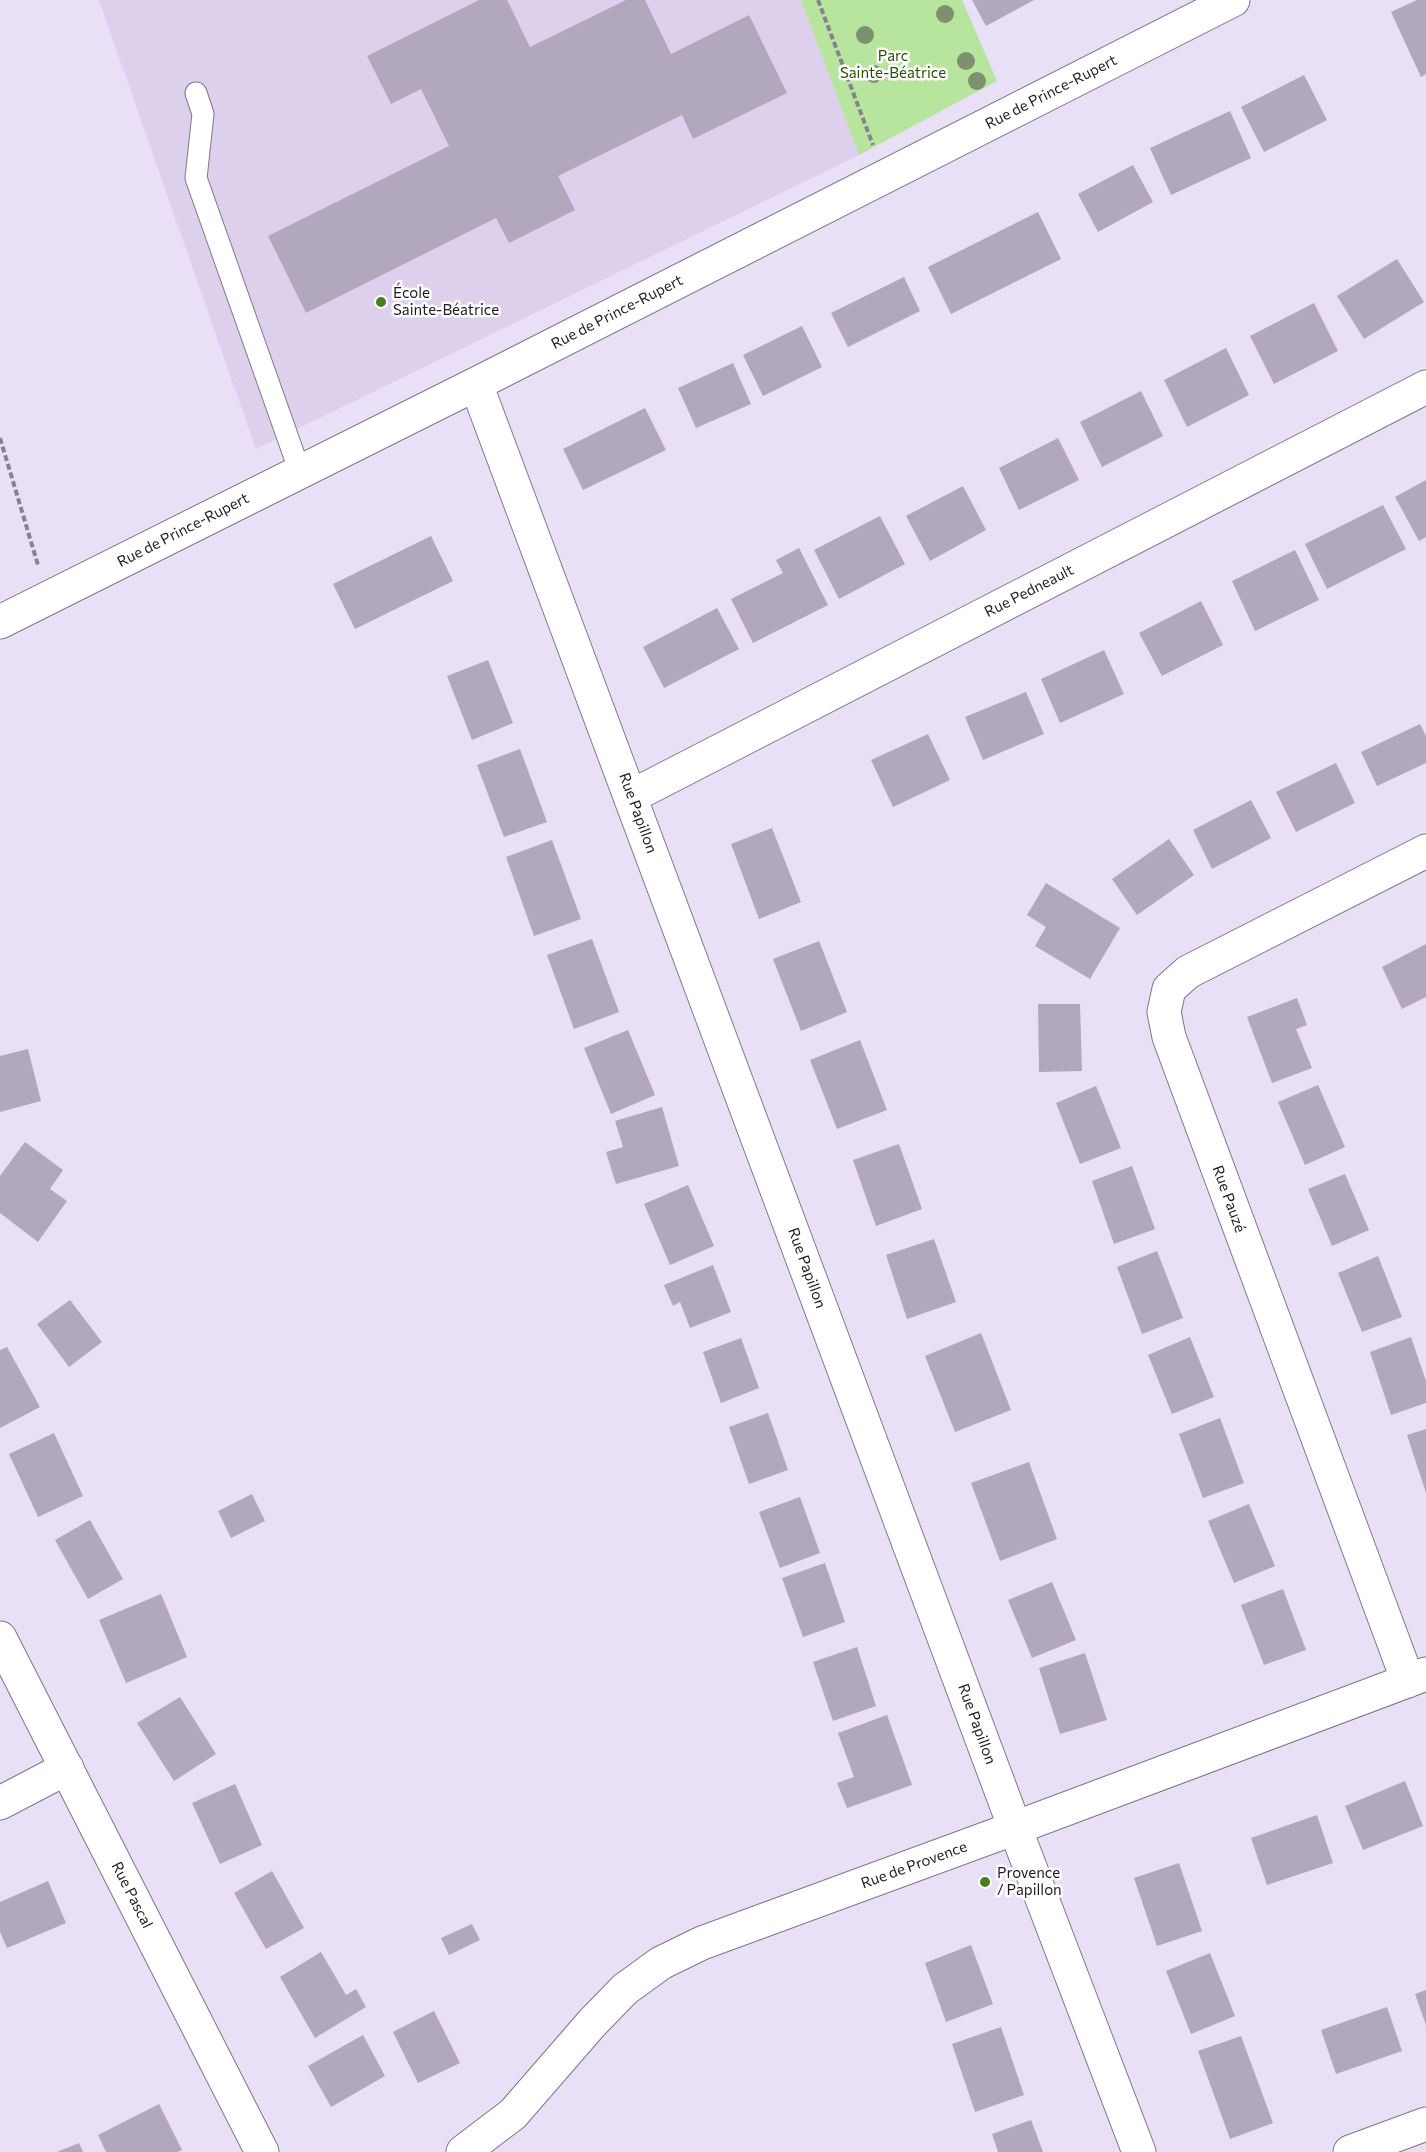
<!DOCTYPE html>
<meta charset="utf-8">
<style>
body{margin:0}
canvas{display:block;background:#e9dff6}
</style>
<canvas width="1426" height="2152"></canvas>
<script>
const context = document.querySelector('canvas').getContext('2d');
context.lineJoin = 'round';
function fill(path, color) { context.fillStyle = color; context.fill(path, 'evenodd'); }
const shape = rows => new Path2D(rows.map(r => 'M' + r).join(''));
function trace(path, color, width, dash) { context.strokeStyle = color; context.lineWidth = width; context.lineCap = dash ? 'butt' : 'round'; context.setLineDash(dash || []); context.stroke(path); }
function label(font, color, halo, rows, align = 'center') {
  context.font = font + ' Commissioner,sans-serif'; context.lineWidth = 5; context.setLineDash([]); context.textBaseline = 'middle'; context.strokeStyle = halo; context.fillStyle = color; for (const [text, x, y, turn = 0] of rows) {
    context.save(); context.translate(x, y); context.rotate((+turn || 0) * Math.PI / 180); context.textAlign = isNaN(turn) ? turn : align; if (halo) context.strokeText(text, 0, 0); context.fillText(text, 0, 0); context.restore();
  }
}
fill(shape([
 [99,0,801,0,859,155,256,449]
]), '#ddd0ed');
fill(shape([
 [801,0,962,0,997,81,859,155]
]), '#b7e59d');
fill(shape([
 [479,0,507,0,530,47,626,0,645,0,671,54,749,15,787,93,693,139,682,115,558,176,575,210,509,243,496,218,306,313,268,236,449,146,421,89,391,104,367,56],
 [972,0,1034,0,986,26],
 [1417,0,1426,0,1426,74,1421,77,1391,12],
 [1304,75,1327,120,1264,152,1241,107],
 [1230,111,1251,158,1171,195,1150,148],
 [1133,165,1153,202,1098,232,1078,194],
 [1038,212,1061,259,951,314,928,267],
 [1397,259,1424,302,1364,339,1337,296],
 [904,277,920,311,848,347,831,313],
 [1314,303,1338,351,1274,384,1250,336],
 [802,326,822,367,763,396,743,355],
 [1226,348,1249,395,1187,427,1164,380],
 [733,363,751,404,696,428,678,388],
 [1141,391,1163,436,1102,467,1080,422],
 [645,408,666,450,583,490,563,449],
 [1058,438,1079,480,1019,510,999,468],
 [1426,480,1426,537,1419,541,1395,497],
 [963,486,986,530,930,561,906,516],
 [1383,505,1406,549,1327,589,1305,544],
 [880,516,905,564,839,599,814,550],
 [431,536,453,581,355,629,333,584],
 [799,548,828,605,753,643,731,599,783,573,776,560],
 [1295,550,1319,600,1255,631,1232,581],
 [1201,601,1223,645,1162,676,1139,633],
 [717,608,739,649,664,688,643,647],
 [1104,650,1124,694,1060,723,1041,679],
 [488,660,513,723,472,740,447,676],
 [1026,692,1044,734,983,760,965,717],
 [1420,724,1426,736,1426,763,1377,786,1361,752],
 [928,734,950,780,893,807,871,760],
 [520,749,547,822,504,837,477,765],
 [1336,763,1355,803,1296,832,1276,792],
 [1251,800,1271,838,1212,869,1193,830],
 [772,828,801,902,759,919,731,844],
 [1169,839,1194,875,1137,915,1112,879],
 [552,840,581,919,534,936,506,857],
 [1046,883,1120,928,1090,979,1035,946,1046,927,1027,915],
 [592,939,619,1012,574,1029,547,955],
 [819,941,847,1012,801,1031,773,959],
 [1426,944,1426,997,1402,1009,1382,967],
 [1297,998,1307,1025,1296,1029,1312,1068,1272,1083,1247,1017],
 [1038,1004,1080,1004,1082,1071,1039,1072],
 [628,1030,655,1095,611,1114,584,1048],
 [860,1040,887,1110,837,1129,810,1060],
 [28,1049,41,1101,0,1112,0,1056],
 [1318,1085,1345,1147,1305,1165,1278,1102],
 [1096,1086,1121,1148,1080,1164,1056,1103],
 [662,1107,679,1166,616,1184,606,1152,623,1147,615,1121],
 [25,1142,63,1170,50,1189,67,1201,38,1242,0,1213,0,1176],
 [899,1144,922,1209,876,1226,853,1160],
 [1132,1166,1155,1229,1114,1244,1092,1181],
 [1345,1174,1369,1230,1332,1246,1308,1189],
 [688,1185,714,1246,670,1265,644,1204],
 [934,1239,956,1302,907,1319,886,1255],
 [1157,1251,1183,1318,1142,1334,1117,1267],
 [1378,1256,1402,1317,1362,1332,1338,1273],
 [713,1265,731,1312,690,1328,680,1302,673,1306,664,1285],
 [70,1300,102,1342,69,1367,37,1324],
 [981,1333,1011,1410,955,1432,925,1356],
 [1190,1337,1214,1397,1172,1414,1148,1355],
 [1411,1337,1426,1381,1426,1403,1391,1415,1370,1352],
 [741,1338,759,1388,721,1403,703,1352],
 [7,1347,40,1407,0,1428,0,1350],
 [768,1413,788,1470,749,1484,729,1427],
 [1220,1418,1244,1483,1203,1498,1179,1434],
 [1426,1429,1426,1493,1407,1435],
 [54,1433,83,1496,38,1517,9,1454],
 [1029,1462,1057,1539,1000,1561,971,1483],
 [252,1494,265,1521,231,1538,218,1511],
 [800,1497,820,1553,780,1568,759,1512],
 [1249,1504,1275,1566,1234,1583,1208,1521],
 [90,1520,123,1579,88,1599,55,1540],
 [825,1563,845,1622,803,1637,782,1578],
 [1052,1582,1076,1640,1032,1658,1008,1600],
 [1283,1589,1306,1650,1264,1665,1241,1605],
 [161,1594,187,1657,126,1683,99,1620],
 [857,1647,876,1706,833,1721,813,1662],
 [1085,1653,1107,1720,1060,1734,1039,1668],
 [180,1697,216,1754,174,1781,137,1723],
 [887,1715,912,1785,847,1808,837,1783,854,1777,838,1733],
 [1405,1781,1423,1826,1363,1850,1345,1806],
 [235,1784,262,1845,220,1864,192,1803],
 [1317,1815,1333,1863,1267,1885,1251,1838],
 [1179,1863,1202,1931,1157,1946,1134,1878],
 [272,1871,304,1928,266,1949,234,1893],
 [48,1881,66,1923,7,1948,0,1932,0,1902],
 [472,1924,480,1940,449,1955,441,1938],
 [971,1945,993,2004,946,2022,925,1963],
 [321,1952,346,1995,356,1989,366,2007,315,2038,280,1977],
 [1210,1953,1235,2016,1191,2034,1166,1971],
 [1426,1990,1426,2025,1415,1994],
 [1387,2007,1402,2051,1336,2074,1321,2030],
 [434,2011,460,2063,418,2083,393,2032],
 [1001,2027,1024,2095,975,2112,952,2044],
 [363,2035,385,2076,331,2107,308,2066],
 [1241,2036,1273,2123,1230,2139,1198,2051],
 [159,2104,182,2150,177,2152,106,2152,98,2135],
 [1031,2120,1043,2152,998,2152,992,2134],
 [79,2143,83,2152,57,2152]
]), '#b2a8bd');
const lane = shape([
 [196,93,203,114,196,178,300,472]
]);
const street = shape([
 [476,384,1015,1828,1139,2152],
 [0,622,476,384,1233,0],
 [632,796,1426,387],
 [0,1638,262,2152],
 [1408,1681,1169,1037,1164,1012,1169,989,1188,972,1426,851],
 [0,1803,67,1768],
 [463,2152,513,2114,592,2023,625,1989,661,1963,702,1943,1015,1828,1426,1674],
 [1350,2152,1426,2124]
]);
trace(lane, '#80768b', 23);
trace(street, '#80768b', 35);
trace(shape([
 [818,0,873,145],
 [0,438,38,565]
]), '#888191', 4, [6, 3]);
trace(lane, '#fff', 21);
trace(street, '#fff', 33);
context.fillStyle = '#7e916f';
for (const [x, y] of [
 [945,14],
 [865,35],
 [966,61],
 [874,74],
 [977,81]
]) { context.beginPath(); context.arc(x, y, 9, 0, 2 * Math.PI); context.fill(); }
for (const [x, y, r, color] of [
 [381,302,6,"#47801b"],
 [985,1882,6,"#47801b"]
]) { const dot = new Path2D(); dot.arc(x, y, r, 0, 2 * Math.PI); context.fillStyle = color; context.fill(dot); trace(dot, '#fff', 2); }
label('15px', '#275101', '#fff', [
 ["Parc",893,56],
 ["Sainte-Béatrice",893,73]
]);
label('15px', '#1f1b23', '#fff', [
 ["Rue de Prince-Rupert",1051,92,-27],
 ["Rue de Prince-Rupert",617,312,-27],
 ["Rue de Prince-Rupert",183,530,-27],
 ["Rue Pedneault",1029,591,-27],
 ["Rue Papillon",638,813,70],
 ["Rue Pauzé",1229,1199,70],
 ["Rue Papillon",807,1268,70],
 ["Rue Papillon",977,1724,70],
 ["Rue de Provence",914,1865,-20],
 ["Rue Pascal",132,1895,63]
]);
label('15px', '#1f1b23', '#fff', [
 ["École",393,293],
 ["Sainte-Béatrice",393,310],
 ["Provence",997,1873],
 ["/ Papillon",997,1890]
], 'left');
</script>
